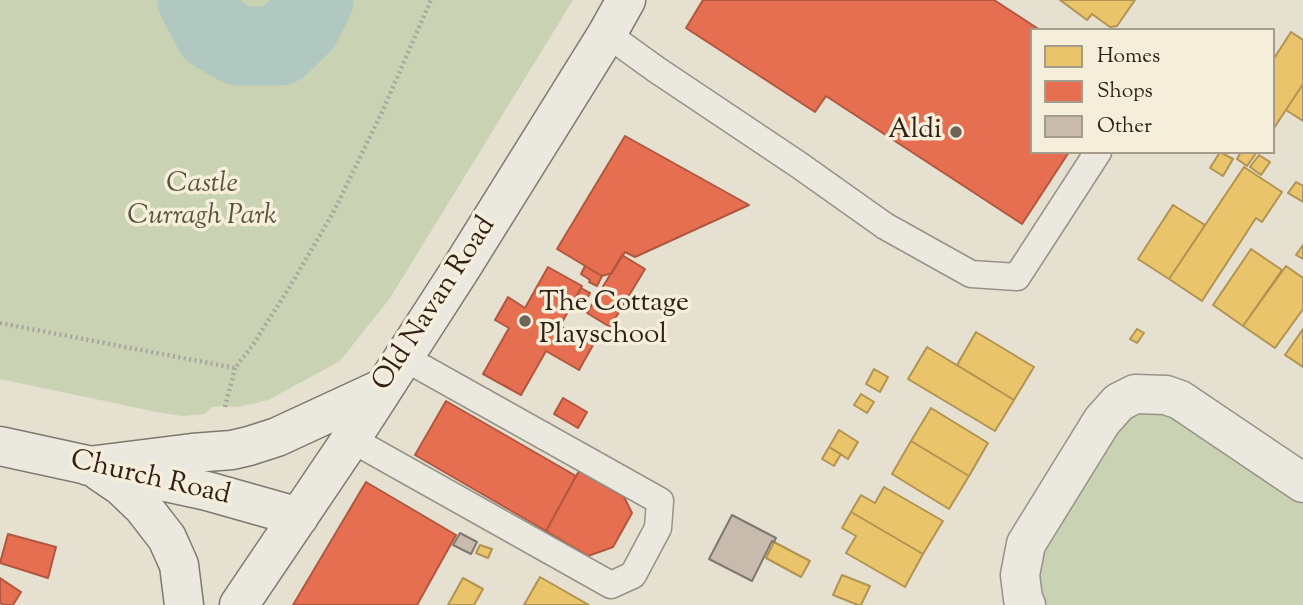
<!DOCTYPE html>
<style>
body{margin:0}
#map{position:relative;width:1303px;height:605px;overflow:hidden;background:#e5e0cf;font-family:"Sorts Mill Goudy",serif}
canvas{display:block}
.legend{position:absolute;left:1030px;top:28px;width:245px;height:126px;box-sizing:border-box;background:#f4eeda;border:2px solid #a69c8c;margin:0;padding:9px 12px;list-style:none;font-size:21px;color:#322018}
.legend li{display:flex;align-items:center;gap:14px;height:35px}
.legend b{width:35px;border:2px solid #a69c8c}
</style>
<div id="map">
<canvas width="1303" height="605"></canvas>
<ul class="legend">
<li><b style="height:19px;background:#e9c46a"></b>Homes</li>
<li><b style="height:19px;background:#e76f51"></b>Shops</li>
<li><b style="height:19px;background:#c8bbae"></b>Other</li>
</ul>
</div>
<script>
const context = document.querySelector('canvas').getContext('2d');
context.lineJoin = 'round';
function fill(path, color) { context.fillStyle = color; context.fill(path, 'evenodd'); }
const shape = rows => new Path2D(rows.map(r => 'M' + r).join(''));
function trace(path, color, width, dash) { context.strokeStyle = color; context.lineWidth = width; context.lineCap = dash ? 'butt' : 'round'; context.setLineDash(dash || []); context.stroke(path); }
function label(font, color, halo, rows, align = 'center') {
  context.font = font + ' "Sorts Mill Goudy",serif'; context.lineWidth = 7; context.setLineDash([]); context.textBaseline = 'middle'; context.strokeStyle = halo; context.fillStyle = color; for (const [text, x, y, turn = 0] of rows) {
    context.save(); context.translate(x, y); context.rotate((+turn || 0) * Math.PI / 180); context.textAlign = isNaN(turn) ? turn : align; if (halo) context.strokeText(text, 0, 0); context.fillText(text, 0, 0); context.restore();
  }
}
fill(shape([
 [0,0,573,0,390,298,340,361,268,400,238,407,225,406,212,407,205,414,182,416,157,412,0,379],
 [1139,408,1171,413,1303,499,1303,605,1046,605,1038,581,1039,559,1117,428]
]), '#c9d2b2');
const homes = shape([
 [1060,0,1135,0,1117,26,1110,27,1092,14,1087,20,1060,0],
 [1291,32,1303,40,1303,84,1274,128,1273,60,1291,32],
 [1303,84,1303,121,1286,110,1303,84],
 [1220,152,1233,159,1223,176,1210,168,1220,152],
 [1241,152,1257,152,1247,166,1237,159,1241,152],
 [1259,155,1270,162,1261,175,1250,167,1259,155],
 [1244,167,1282,192,1262,222,1256,218,1202,301,1169,279,1244,167],
 [1296,182,1303,186,1303,202,1288,193,1296,182],
 [1173,205,1205,225,1169,279,1138,259,1173,205],
 [1303,245,1303,259,1296,255,1303,245],
 [1251,249,1282,270,1243,326,1213,305,1251,249],
 [1286,266,1303,278,1303,309,1275,348,1243,326,1286,266],
 [1137,329,1144,333,1137,343,1130,339,1137,329],
 [1303,329,1303,367,1285,355,1303,329],
 [976,332,1034,367,1014,400,957,365,976,332],
 [927,347,1014,400,995,431,908,379,927,347],
 [874,369,888,377,880,392,866,384,874,369],
 [861,394,874,402,867,413,854,405,861,394],
 [931,408,988,443,969,476,911,441,931,408],
 [839,430,858,442,848,459,829,447,839,430],
 [911,441,969,476,949,509,892,474,911,441],
 [829,447,841,454,834,466,822,459,829,447],
 [884,487,943,521,923,554,851,512,861,495,875,503,884,487],
 [851,512,923,554,905,587,846,553,856,536,842,528,851,512],
 [774,542,810,561,801,577,766,558,774,542],
 [480,545,492,549,488,558,476,553,480,545],
 [842,575,870,586,861,605,858,605,833,595,842,575],
 [540,577,589,605,524,605,540,577],
 [463,578,483,589,474,605,448,605,463,578]
]);
fill(homes, '#e9c46a');
trace(homes, '#b29351', 2);
const shops = shape([
 [703,0,994,0,1040,30,1032,30,1032,152,1069,152,1022,224,826,96,815,112,686,28,703,0],
 [625,136,749,205,635,257,625,252,612,273,602,276,557,249,625,136],
 [622,255,645,269,610,327,587,313,622,255],
 [585,266,602,276,597,286,589,282,590,280,581,274,585,266],
 [548,267,582,286,560,326,593,345,579,370,546,351,521,395,483,374,509,328,495,320,508,297,525,308,548,267],
 [581,288,590,293,585,302,576,297,581,288],
 [563,398,587,412,578,428,554,414,563,398],
 [446,401,576,476,546,531,415,455,446,401],
 [579,471,624,497,632,513,613,547,588,556,546,531,579,471],
 [366,482,456,535,417,605,293,605,366,482],
 [8,534,56,547,48,578,0,563,8,534],
 [0,578,21,592,13,605,4,605,0,603,0,578]
]);
fill(shops, '#e76f51');
trace(shops, '#b15740', 2);
trace(shape([
 [197,0,214,32,239,46,279,46,301,25,314,0]
]), '#b0c8c0', 79);
const building = shape([
 [732,515,776,538,774,542,772,541,752,581,709,559,732,515],
 [460,533,477,542,471,554,453,545,460,533]
]);
fill(building, '#c8bbae');
trace(building, '#7e786f', 2);
const lane = shape([
 [607,34,657,70,799,165,885,226,971,274,1017,277,1098,152],
 [351,439,611,585,633,575,658,528,660,501,403,357]
]);
const street = shape([
 [1026,605,1023,599,1020,575,1026,544,1102,421,1119,402,1135,394,1166,395,1180,400,1303,483]
]);
const secondary = shape([
 [0,446,207,491,299,517],
 [88,466,192,453,232,450,249,446,277,437,383,388],
 [99,471,121,486,143,507,167,538,179,565,184,605],
 [239,605,351,439,460,270,607,34,626,0]
]);
trace(lane, '#979288', 29);
trace(street, '#979288', 41);
trace(secondary, '#7e786f', 41);
trace(shape([
 [0,323,235,368,252,346,289,288,333,213,382,112,431,0],
 [225,407,235,368]
]), '#a9a49d', 4.5, [2, 3.5]);
trace(lane, '#ebe8df', 26);
trace(street, '#ebe8df', 38);
trace(secondary, '#ebe8df', 38);
for (const [x, y, r, color] of [
 [956,132,7,"#716358"],
 [525,321,7,"#716358"]
]) { const dot = new Path2D(); dot.arc(x, y, r, 0, 2 * Math.PI); context.fillStyle = color; context.fill(dot); trace(dot, '#f4eeda', 2.5); }
label('28px', '#322018', '#f4eeda', [
 ["Aldi",942,132],
 ["The Cottage",539,305,"left"],
 ["Playschool",539,337,"left"]
], 'right');
label('italic 28px', '#58523f', '#f4eeda', [
 ["Castle",202,186],
 ["Curragh Park",202,218]
]);
label('28px', '#322018', '#f4eeda', [
 ["Old Navan Road",436,305,-57],
 ["Church Road",150,480,13]
]);
</script>
